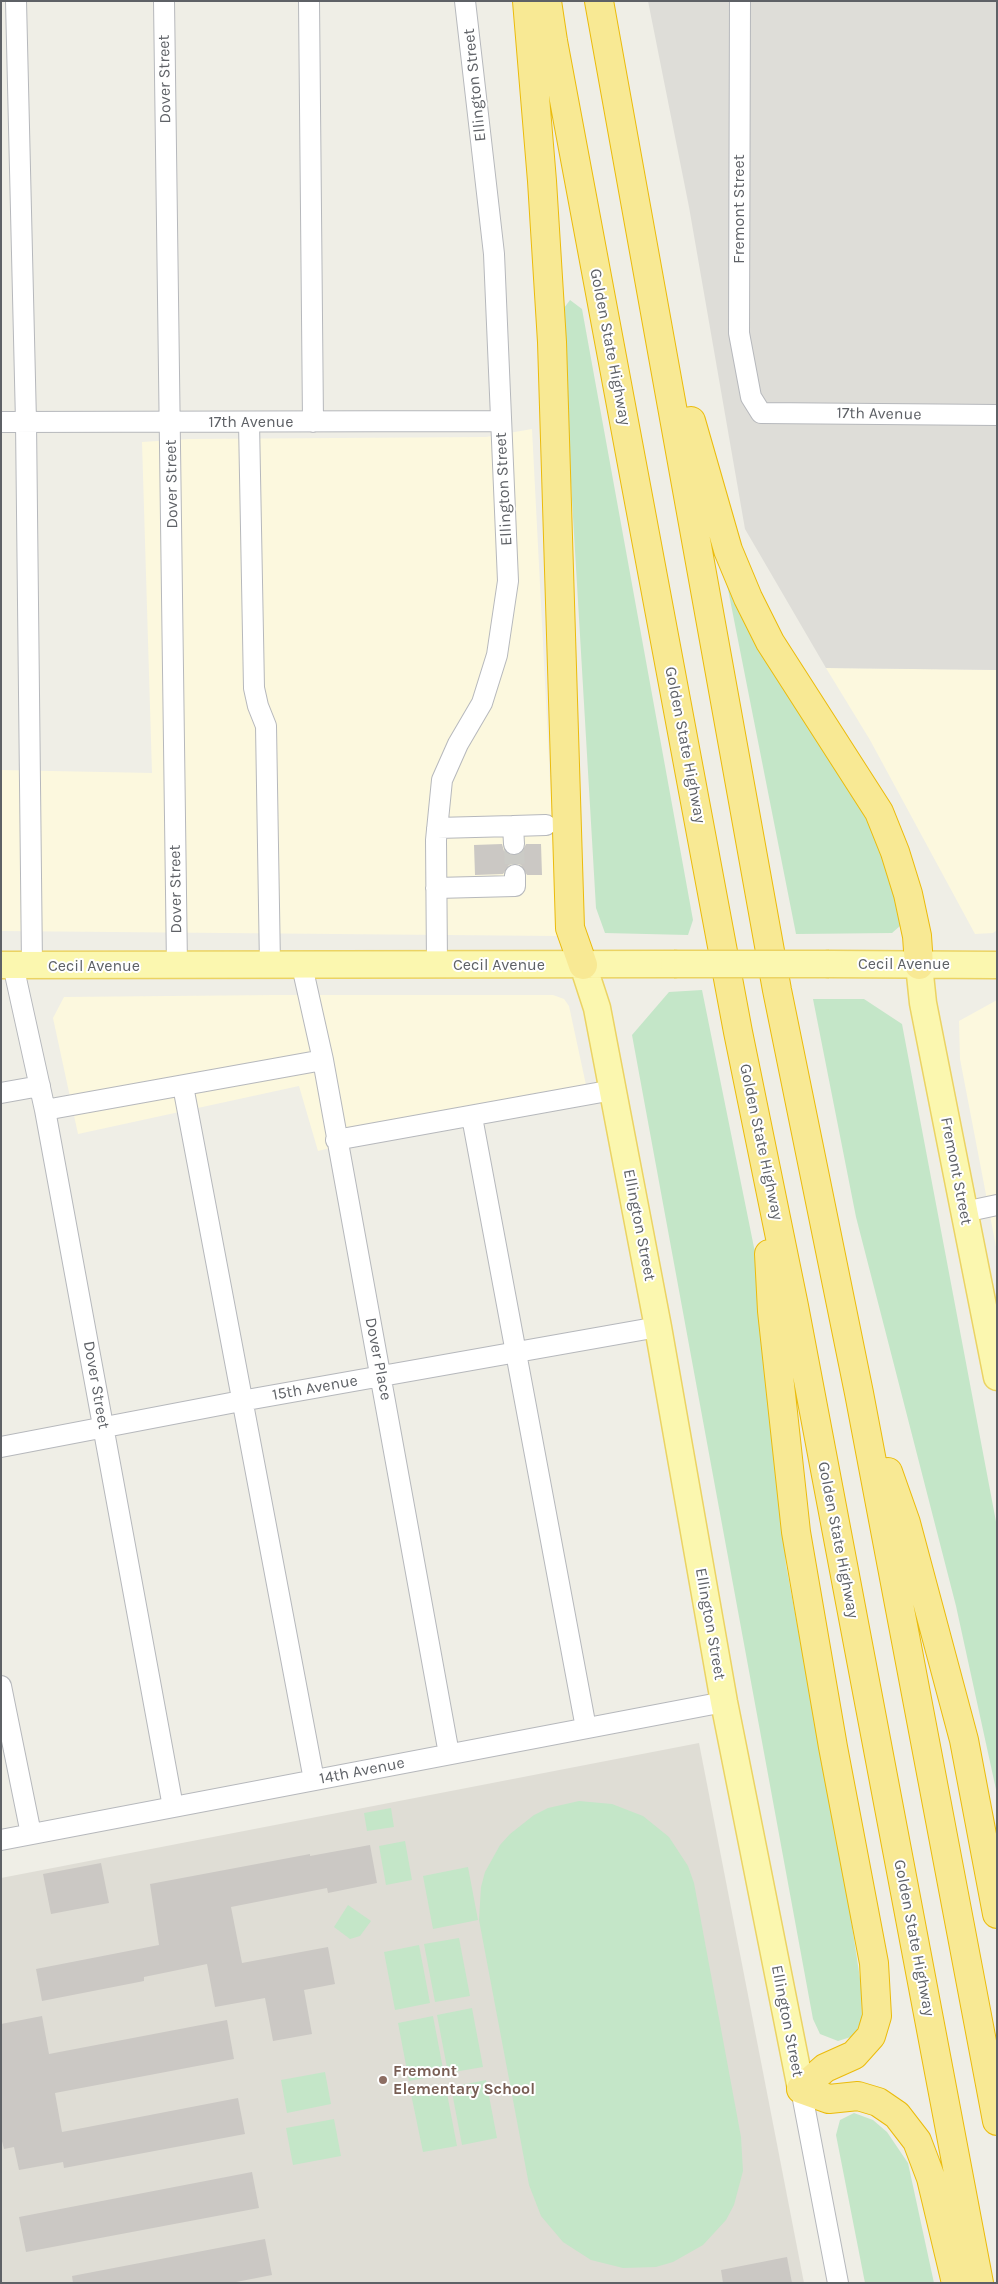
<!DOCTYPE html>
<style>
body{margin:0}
#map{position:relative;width:998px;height:2284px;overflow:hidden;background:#efeee6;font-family:Karla,sans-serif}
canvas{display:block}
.frame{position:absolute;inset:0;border:2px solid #5e6166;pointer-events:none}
</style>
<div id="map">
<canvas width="998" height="2284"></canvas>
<div class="frame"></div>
</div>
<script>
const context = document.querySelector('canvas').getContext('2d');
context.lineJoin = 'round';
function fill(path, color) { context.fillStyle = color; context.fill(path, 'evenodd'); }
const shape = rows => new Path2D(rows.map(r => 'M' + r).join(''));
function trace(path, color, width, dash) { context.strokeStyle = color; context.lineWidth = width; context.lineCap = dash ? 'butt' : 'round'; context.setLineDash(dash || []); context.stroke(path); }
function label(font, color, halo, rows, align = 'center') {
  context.font = font + ' Karla,sans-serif'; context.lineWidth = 4; context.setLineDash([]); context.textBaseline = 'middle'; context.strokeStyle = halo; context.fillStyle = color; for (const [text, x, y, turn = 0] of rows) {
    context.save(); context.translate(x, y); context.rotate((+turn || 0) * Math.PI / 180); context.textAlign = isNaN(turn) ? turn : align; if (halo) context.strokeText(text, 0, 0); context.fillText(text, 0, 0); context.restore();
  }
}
fill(shape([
 [532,429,558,936,1,931,1,770,152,773,142,442,189,439,486,437],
 [826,668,997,670,997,930,993,933,975,934,870,740],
 [275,995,553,995,564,999,569,1006,586,1085,318,1151,299,1086,78,1134,53,1018,64,997],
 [997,1000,997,1252,960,1059,959,1021]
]), '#fcf8de');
fill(shape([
 [648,1,997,1,997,670,826,668,745,529,689,207]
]), '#deddd8');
fill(shape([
 [699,1743,804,2283,1,2283,1,1878]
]), '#dfddd5');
fill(shape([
 [570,300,582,309,693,920,688,935,605,933,596,908,561,312],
 [723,564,871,816,898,895,900,926,892,933,796,934],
 [702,990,764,1297,786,1565,845,1880,861,1985,862,2019,854,2036,838,2041,820,2034,813,2019,632,1035,669,992],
 [813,999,864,999,902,1024,997,1527,997,1794,956,1606,856,1217],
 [579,1801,612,1804,643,1816,669,1837,688,1866,694,1883,741,2137,743,2171,734,2205,726,2220,703,2245,673,2262,656,2267,623,2268,591,2260,563,2242,541,2216,529,2185,479,1920,481,1887,485,1872,500,1845,510,1834,534,1815,548,1808],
 [391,1808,394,1827,367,1831,364,1813],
 [405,1841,412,1880,386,1885,379,1846],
 [468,1867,478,1920,433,1929,423,1876],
 [348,1905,371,1921,360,1936,350,1939,334,1927],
 [459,1938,470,1996,435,2002,424,1944],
 [419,1945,430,2003,395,2010,384,1952],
 [472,2008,483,2067,448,2073,437,2015],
 [433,2016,444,2074,409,2081,398,2023],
 [325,2072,331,2104,287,2113,281,2080],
 [486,2080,497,2138,462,2145,451,2087],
 [446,2088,457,2146,423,2152,411,2094],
 [854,2113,873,2120,887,2132,908,2163,934,2283,865,2283,836,2135,840,2120],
 [334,2119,341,2156,293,2165,286,2128]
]), '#c4e6c8');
fill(shape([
 [502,844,504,851,514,856,521,854,526,844,541,844,542,875,527,875,521,865,515,863,509,865,503,874,475,875,474,845],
 [370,1845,377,1883,328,1893,327,1888,231,1907,242,1963,328,1947,335,1984,304,1990,312,2034,273,2041,265,1998,215,2007,207,1964,144,1977,144,1981,42,2001,36,1969,159,1945,150,1884,310,1854,310,1856],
 [101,1863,109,1903,51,1914,43,1874],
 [42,2016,49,2054,227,2020,234,2059,55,2093,62,2132,238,2098,245,2134,64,2168,63,2162,19,2170,14,2147,4,2149,1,2137,1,2024],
 [252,2172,259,2208,26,2252,19,2217],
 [265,2239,272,2275,231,2283,73,2283,72,2276],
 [787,2257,792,2283,723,2283,721,2270]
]), '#cbc8c4');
trace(shape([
 [514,844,515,875]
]), '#cbcbc6', 20, [20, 10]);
const minor = shape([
 [16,1,26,422,32,965],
 [164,1,177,966],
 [309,1,313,422],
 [740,1,739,333,751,397,761,413,997,415],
 [1,422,500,421],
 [249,422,254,688,258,706,266,726,270,966],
 [513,826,546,825],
 [437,828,513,826,514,844],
 [436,888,515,886,515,875],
 [437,964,436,840,442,780,458,744,482,703,497,655,508,581,494,254,465,1],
 [13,965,45,1110,173,1807],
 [302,966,323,1060,449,1754],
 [183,1086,314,1780],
 [1,1093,40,1086],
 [45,1110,323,1060],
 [472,1117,586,1728],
 [336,1140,613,1090],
 [964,1212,997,1205],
 [1,1447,241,1401,658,1327],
 [1,1686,31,1834],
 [1,1840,724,1702],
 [801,2089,838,2283]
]);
const major = shape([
 [829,964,997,965],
 [1,965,674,964],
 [583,965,597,1008,658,1327,724,1702,801,2089],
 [919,965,923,1003,997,1377]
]);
const highway = shape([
 [527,1,542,181,552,342,570,928,583,965],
 [547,1,553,41,738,1032,794,1306,979,2283],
 [599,1,777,990,859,1393,997,2121],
 [691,421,728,550,748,598,770,642,879,812,895,852,908,894,917,936,919,965],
 [769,1254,772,1311,796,1532,833,1747,874,1963,877,2016,871,2036,854,2055,825,2068,801,2089],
 [888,1472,906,1523,964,1740,997,1914],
 [801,2089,829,2099,858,2096,878,2102,897,2115,917,2141,931,2178,956,2283]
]);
trace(minor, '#b6b8bc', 22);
trace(major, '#ebd363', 29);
trace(highway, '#ebbb0b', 30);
trace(minor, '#fff', 20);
trace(major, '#fbf7af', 26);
trace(highway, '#f8e994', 28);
const majorBridge = shape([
 [674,964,829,964]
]);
trace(majorBridge, '#ebd363', 29, []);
trace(majorBridge, '#fbf7af', 26);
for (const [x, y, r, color] of [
 [383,2080,5,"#8d6e63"]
]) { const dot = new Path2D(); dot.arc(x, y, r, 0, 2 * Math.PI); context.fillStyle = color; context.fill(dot); trace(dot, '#fff', 2); }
label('16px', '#5e6166', '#fff', [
 ["Dover Street",165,79,-91],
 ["Ellington Street",475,85,-96],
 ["Fremont Street",739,209,-90],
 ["Golden State Highway",610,347,79],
 ["17th Avenue",879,414,1],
 ["17th Avenue",251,422],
 ["Dover Street",172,484,-91],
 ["Ellington Street",504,489,-93],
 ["Golden State Highway",685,745,79],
 ["Dover Street",176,889,-91],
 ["Cecil Avenue",904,964],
 ["Cecil Avenue",499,965],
 ["Cecil Avenue",94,966],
 ["Golden State Highway",761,1142,78],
 ["Fremont Street",956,1171,79],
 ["Ellington Street",639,1225,79],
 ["Dover Place",378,1359,79],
 ["Dover Street",96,1385,80],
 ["15th Avenue",315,1388,-10],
 ["Golden State Highway",838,1540,79],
 ["Ellington Street",710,1624,80],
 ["14th Avenue",362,1771,-11],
 ["Golden State Highway",914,1938,79],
 ["Ellington Street",787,2021,79]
]);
label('bold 16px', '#785e54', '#fff', [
 ["Fremont",393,2071],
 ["Elementary School",393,2089]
], 'left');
</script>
